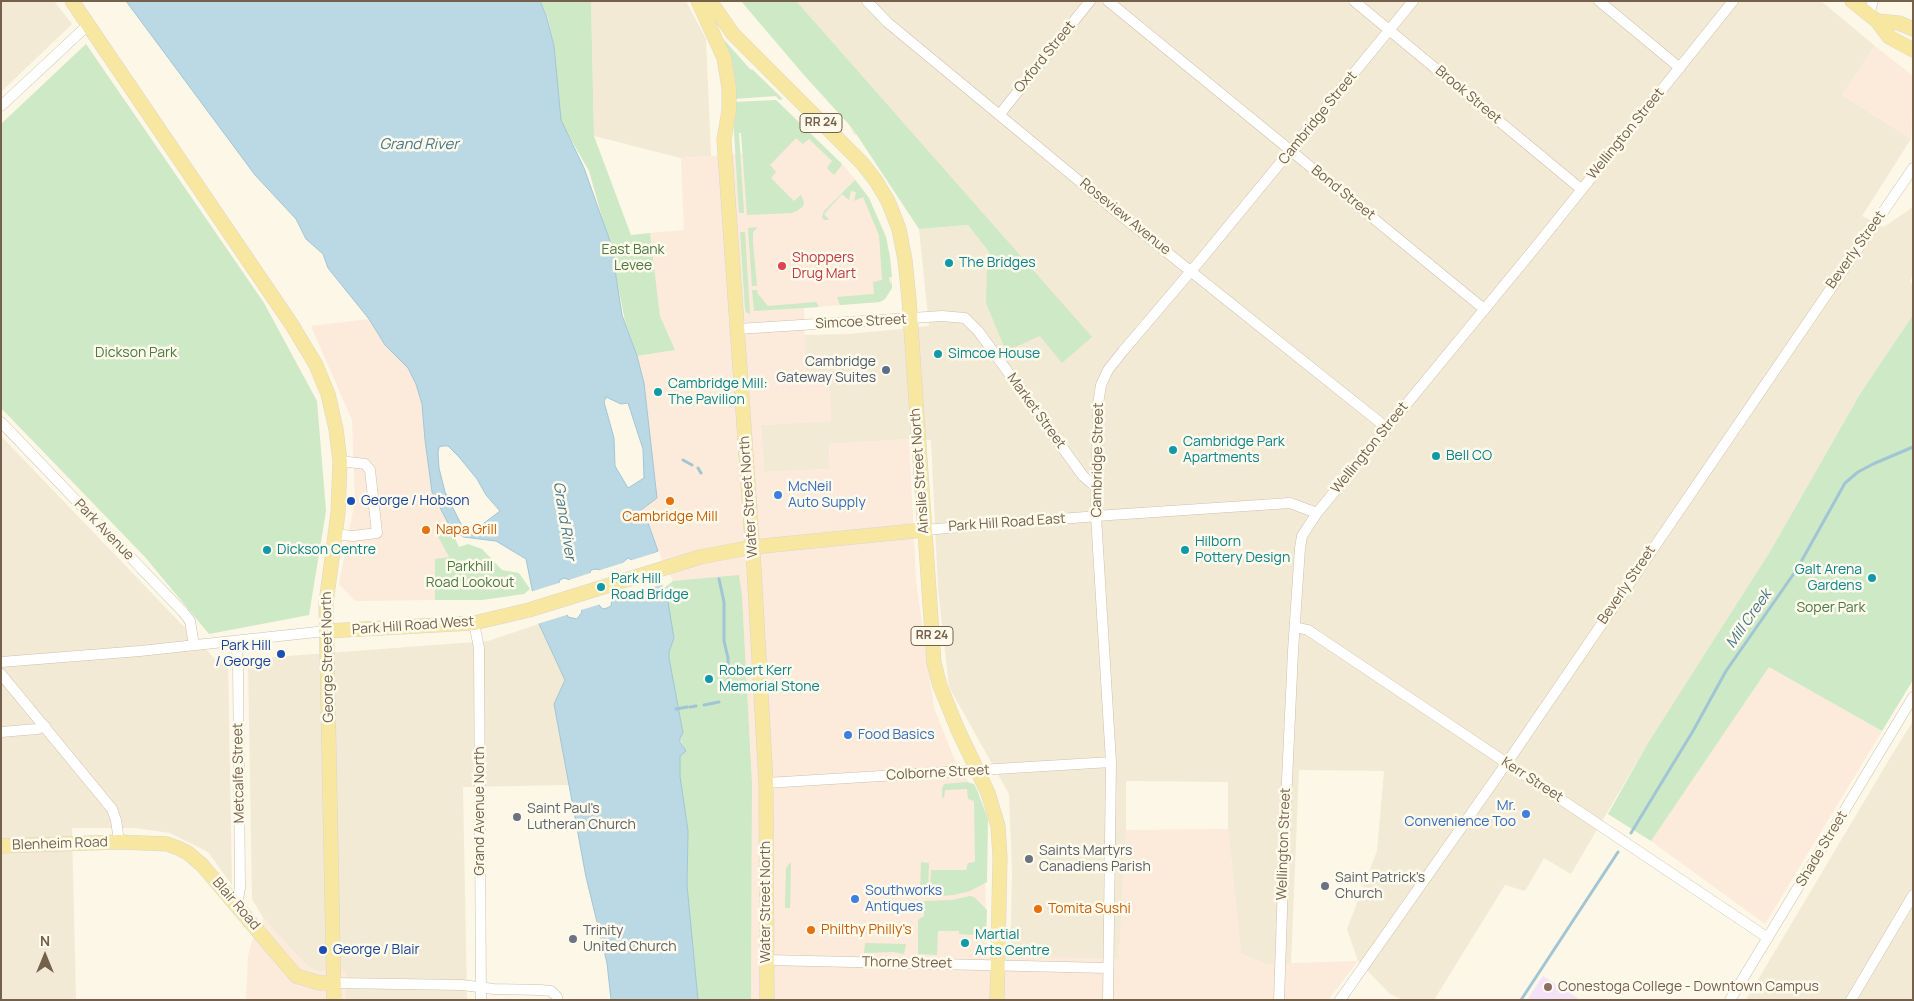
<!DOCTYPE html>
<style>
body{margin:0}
#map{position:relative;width:1914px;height:1001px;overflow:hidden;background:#fcf7e6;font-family:Manrope,sans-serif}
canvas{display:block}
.frame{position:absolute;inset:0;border:2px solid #75614b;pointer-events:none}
.north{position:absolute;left:20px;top:931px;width:50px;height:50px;-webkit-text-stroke:4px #fefaec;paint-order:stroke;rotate:0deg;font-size:14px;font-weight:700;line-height:20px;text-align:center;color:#75614b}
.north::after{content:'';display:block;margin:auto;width:18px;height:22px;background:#75614b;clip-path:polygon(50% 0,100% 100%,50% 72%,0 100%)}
</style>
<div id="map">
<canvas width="1914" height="1001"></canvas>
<div class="frame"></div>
<div class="north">N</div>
</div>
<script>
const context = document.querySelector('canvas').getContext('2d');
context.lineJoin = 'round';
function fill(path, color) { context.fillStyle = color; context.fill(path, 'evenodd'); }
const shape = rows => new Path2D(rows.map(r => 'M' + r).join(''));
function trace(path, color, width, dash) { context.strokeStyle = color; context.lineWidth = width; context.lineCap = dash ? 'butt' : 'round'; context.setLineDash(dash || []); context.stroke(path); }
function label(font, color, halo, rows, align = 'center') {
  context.font = font + ' Manrope,sans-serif'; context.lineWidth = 5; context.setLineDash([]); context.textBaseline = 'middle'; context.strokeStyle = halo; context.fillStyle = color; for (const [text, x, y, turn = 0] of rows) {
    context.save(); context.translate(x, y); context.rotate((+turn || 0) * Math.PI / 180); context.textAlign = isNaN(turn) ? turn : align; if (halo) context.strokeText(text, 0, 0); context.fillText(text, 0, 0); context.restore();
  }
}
fill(shape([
 [1,1,54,1,72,24,1,92],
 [591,1,686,1,706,39,711,156,681,158,594,136],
 [793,1,1821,1,1875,46,1842,95,1911,139,1862,216,1884,227,1913,207,1913,273,1910,282,1913,285,1913,315,1860,394,1771,550,1648,743,1571,874,1544,858,1525,891,1505,885,1434,1000,1403,1000,1390,994,1358,961,1347,929,1377,851,1384,771,1299,770,1291,964,1266,964,1241,954,1228,830,1228,782,1126,781,1126,830,1119,959,1010,958,1012,873,1009,794,949,687,938,589,931,440,909,439,829,444,830,469,764,472,761,425,831,421,828,372,805,373,804,335,850,334,929,326,919,229,968,225,989,252,987,267,1040,336,1091,337,904,127,854,135],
 [1,436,216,660,228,659,232,885,208,852,170,833,135,828,72,828,76,1000,1,1000],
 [539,624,566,680,554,704,569,785,463,787,467,1000,346,1000,346,971,317,971,307,966,264,919,252,899,248,659,488,641],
 [1913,721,1913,1000,1746,1000,1890,758]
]), '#f3ead5');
fill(shape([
 [1875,46,1913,76,1911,139,1842,95],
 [776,100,842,164,860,185,869,198,886,237,890,257,892,288,885,299,880,302,804,308,805,372,828,372,831,421,761,425,764,472,830,469,829,444,909,439,916,581,934,708,953,756,981,803,985,875,987,956,1119,959,1126,830,1228,829,1241,954,1266,964,1358,961,1328,1000,751,1000,752,783,742,595,739,576,673,581,658,551,646,517,644,518,641,510,657,498,644,383,637,356,675,350,660,316,650,233,684,230,681,158,743,154,741,133,734,133],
 [369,319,385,345,408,368,416,384,422,404,425,440,432,492,448,523,436,533,449,557,435,559,435,600,355,601,339,584,355,501,352,420,311,326],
 [1769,667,1882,731,1765,924,1651,841],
 [264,919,307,966,317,971,346,971,346,1000,246,1000,248,956,257,923]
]), '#fceada');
fill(shape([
 [1543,976,1578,998,1576,1000,1527,1000]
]), '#f4e3f8');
fill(shape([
 [540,1,591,1,594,136,631,235,650,233,660,316,675,350,637,356,625,321,610,245,589,171,560,120,554,46,547,15],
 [741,1,796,1,1092,337,1062,363,1040,336,1006,351,986,303,987,267,989,252,968,225,919,229,853,129,803,74],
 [725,41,750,69,753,70,783,99,779,100,776,96,734,99,733,84,735,78,723,42],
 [86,44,264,303,317,401,326,511,309,615,209,634,145,557,1,408,1,124],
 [776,100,842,164,841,166,834,175,827,168,832,161,809,139,803,144,796,138,770,165,776,172,771,178,794,201,801,195,804,202,803,206,797,211,791,213,747,215,741,133,739,133,744,213,739,213,734,133,734,102],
 [855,180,869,198,886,237,890,257,892,277,889,277,890,283,892,284,892,288,885,299,880,302,840,305,837,297,874,294,873,282,882,280,879,235,863,197,854,201,856,192,851,191,849,200,842,194,824,214,829,220,824,220,822,217,824,211],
 [758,227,753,232,753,243,757,286,752,286,748,228],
 [740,232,745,232,750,314,746,312,745,308],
 [752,290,757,290,758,294,768,306,816,302,819,307,754,311],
 [1913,315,1913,680,1882,731,1769,667,1651,841,1608,814,1648,743,1771,550,1860,394],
 [448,523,459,547,468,544,482,549,502,570,519,573,530,589,524,594,482,600,435,600,435,559,449,557,436,533],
 [739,575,742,595,752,783,751,1000,698,1000,687,885,688,831,680,776,680,756,684,748,680,738,683,733,669,658,669,652,674,638,664,588,673,581],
 [967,782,974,784,977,790,988,819,987,882,970,891,953,895,930,897,931,870,966,870,968,863,975,862,974,801,968,799,967,789,945,790,944,798,942,797,942,789,944,784],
 [791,862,790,908,785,908,786,868],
 [921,862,929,863,928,891,920,892],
 [970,896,974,897,987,910,986,936,959,934,959,931,938,931,937,955,918,954,918,920,924,916,924,901,952,900],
 [865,943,906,944,904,954,893,952,864,953]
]), '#cde9c5');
const water = shape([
 [126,1,540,1,546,15,554,46,561,120,584,168,611,244,622,315,637,356,644,383,657,498,641,510,644,518,646,517,658,551,652,554,662,586,667,596,674,638,669,652,669,658,683,733,680,738,680,742,686,751,680,756,680,776,688,831,687,885,698,1000,611,1000,607,963,586,877,554,704,565,680,539,624,526,559,496,541,463,537,448,523,432,492,425,440,422,404,416,384,408,368,385,345,369,319,328,268,323,254,306,239,296,219,255,175,126,1],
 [606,397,621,404,628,403,643,449,644,478,628,488,615,466,614,438,604,402,606,397],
 [442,446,448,446,459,457,477,479,486,495,500,511,475,530,469,531,463,528,445,492,439,468,438,453,439,447,442,446],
 [628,558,632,560,643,590,643,595,638,599,631,595,622,563,628,558],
 [596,569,601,570,612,600,611,606,607,608,603,609,599,605,590,573,591,570,596,569],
 [564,578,570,580,582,612,577,619,568,617,559,583,560,580,564,578]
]);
fill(water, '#bbd8e5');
trace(water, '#a2c5d6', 1);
fill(shape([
 [661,551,660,553,655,554,664,584,641,591,629,561],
 [626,562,625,563,633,594,610,601,599,572,597,571],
 [593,572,601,604,578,611,566,581],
 [562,582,570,614,537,624,530,592]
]), '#fcf7e6');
trace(shape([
 [683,460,692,465],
 [698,468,701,473],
 [719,579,724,602,724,641,728,658,728,682,724,692],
 [704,705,719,702],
 [690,707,696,706],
 [676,709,687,707],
 [1631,833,1693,731,1726,671,1797,569,1845,483,1858,472,1873,464,1913,447],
 [1521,1000,1618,852]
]), '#a2c5d6', 3);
const minor = shape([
 [867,1,887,22,1119,214,1387,428],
 [1108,1,1484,309],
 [1354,1,1581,189],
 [1599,1,1680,68],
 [1869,15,1873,1],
 [1,106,89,24],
 [1000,114,1090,1],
 [738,329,942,316,965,318,979,332,1083,476,1096,487],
 [1,422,183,612,190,621,194,645],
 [924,530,1110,515,1290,503,1317,513],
 [334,534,353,536,377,533,370,470,365,464,340,461],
 [474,623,479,648,481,1000],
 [1295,627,1308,630,1768,938],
 [236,641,238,661,240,888,237,905],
 [1,662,140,651,326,631],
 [1,674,112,809,116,820,119,842],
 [1,732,37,729,45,726],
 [766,783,1111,762],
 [767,960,1108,968],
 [334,983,462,985,494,989,541,990,551,991,557,997,557,1000],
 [1108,1000,1111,762,1096,516,1098,404,1101,385,1108,370,1123,351,1203,257,1413,1],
 [1279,1000,1285,824,1293,651,1300,548,1302,536,1317,513,1534,249,1733,1],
 [1340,1000,1513,754,1913,168],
 [1730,1000,1913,697],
 [1851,1000,1913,895]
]);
const major = shape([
 [72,1,292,325,316,365,328,394,336,429,340,461,338,513,326,603,334,1000],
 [698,1,724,58,729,88,729,110,724,140,754,569,766,783,767,1000],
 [710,1,733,34,862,163,876,181,888,201,899,229,905,260,909,299,934,663,940,686,958,730,988,793,998,826,1000,857,997,1000],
 [1852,1,1877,21,1889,37,1913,50],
 [1877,21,1899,23,1913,29],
 [326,631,474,623,529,610,700,557,753,547,924,530],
 [1,846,119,842,167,844,178,848,188,853,202,865,296,976,320,983,334,983]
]);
trace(minor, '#cdc0ad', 11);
trace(major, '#dbd6d0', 15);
trace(minor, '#fff', 10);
trace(major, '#f8e7a1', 14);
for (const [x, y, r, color] of [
 [949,263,5,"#0f9aa8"],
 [782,266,5,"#e0444e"],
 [938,354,5,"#0f9aa8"],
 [886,370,5,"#5c6f8a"],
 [658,392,5,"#0f9aa8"],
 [1173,450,5,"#0f9aa8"],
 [1436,456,5,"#0f9aa8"],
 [778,495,5,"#3f7fe0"],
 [351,501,5,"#1a4fb4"],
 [670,501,5,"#e8710a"],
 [426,530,5,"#e8710a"],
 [267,550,5,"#0f9aa8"],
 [1185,550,5,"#0f9aa8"],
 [1872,578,5,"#0f9aa8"],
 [601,587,5,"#0f9aa8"],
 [281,654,5,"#1a4fb4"],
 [709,679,5,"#0f9aa8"],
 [848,735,5,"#3f7fe0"],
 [1526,814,5,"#3f7fe0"],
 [517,817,5,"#6b7280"],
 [1029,859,5,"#6b7280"],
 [1325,886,5,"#6b7280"],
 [855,899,5,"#3f7fe0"],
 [1038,909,5,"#e8710a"],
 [811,930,5,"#e8710a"],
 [573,939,5,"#6b7280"],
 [965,943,5,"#0f9aa8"],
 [323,950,5,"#1a4fb4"],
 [1548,987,5,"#8d6e63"]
]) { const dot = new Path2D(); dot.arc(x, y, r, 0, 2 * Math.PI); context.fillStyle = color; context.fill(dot); trace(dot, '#fefaec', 2); }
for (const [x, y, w] of [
 [821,123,42],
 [932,636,42]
]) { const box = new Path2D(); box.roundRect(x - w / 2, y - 9.5, w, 19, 4); context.fillStyle = '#fefaec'; context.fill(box); trace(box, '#75614b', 1); }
label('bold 12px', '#75614b', null, [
 ["RR 24",821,123],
 ["RR 24",932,636]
]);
label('14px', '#75614b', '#fefaec', [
 ["Oxford Street",1045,57,-51],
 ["Brook Street",1468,95,40],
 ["Cambridge Street",1318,118,-51],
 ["Wellington Street",1626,134,-51],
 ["Bond Street",1343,193,39],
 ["Roseview Avenue",1125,217,39],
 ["Beverly Street",1856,250,-55],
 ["Simcoe Street",861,322,-3],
 ["Market Street",1036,411,54],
 ["Wellington Street",1370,448,-51],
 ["Cambridge Street",1098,460,-89],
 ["Ainslie Street North",920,471,-94],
 ["Water Street North",749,497,-94],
 ["Park Hill Road East",1007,523,-4],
 ["Park Avenue",104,530,46],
 ["Beverly Street",1627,585,-56],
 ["Park Hill Road West",413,626,-4],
 ["George Street North",328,657,-91],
 ["Metcalfe Street",239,773,-91],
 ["Colborne Street",938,773,-3],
 ["Kerr Street",1532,780,33],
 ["Grand Avenue North",480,811,-90],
 ["Blenheim Road",60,844,-2],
 ["Wellington Street",1284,844,-88],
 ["Shade Street",1822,849,-59],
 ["Water Street North",766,902,-90],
 ["Blair Road",236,904,49],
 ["Thorne Street",907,963,1]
]);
label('14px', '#4b7a43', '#fefaec', [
 ["East Bank",633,250],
 ["Levee",633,266],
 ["Dickson Park",136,353],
 ["Parkhill",470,567],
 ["Road Lookout",470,583],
 ["Soper Park",1831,608]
]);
label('14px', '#be3a42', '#fefaec', [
 ["Shoppers",792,258],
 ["Drug Mart",792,274]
], 'left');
label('14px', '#0d838f', '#fefaec', [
 ["The Bridges",959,263],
 ["Simcoe House",948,354],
 ["Cambridge Mill:",668,384],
 ["The Pavilion",668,400],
 ["Cambridge Park",1183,442],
 ["Apartments",1183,458],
 ["Bell CO",1446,456],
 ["Hilborn",1195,542],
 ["Pottery Design",1195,558],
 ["Dickson Centre",277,550],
 ["Galt Arena",1862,570,"right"],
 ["Gardens",1862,586,"right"],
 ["Park Hill",611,579],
 ["Road Bridge",611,595],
 ["Robert Kerr",719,671],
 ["Memorial Stone",719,687],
 ["Martial",975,935],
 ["Arts Centre",975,951]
], 'left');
label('14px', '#4e5e75', '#fefaec', [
 ["Cambridge",876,362],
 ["Gateway Suites",876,378]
], 'right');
label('14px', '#366cbe', '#fefaec', [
 ["McNeil",788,487],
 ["Auto Supply",788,503],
 ["Food Basics",858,735],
 ["Mr.",1516,806,"right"],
 ["Convenience Too",1516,822,"right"],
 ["Southworks",865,891],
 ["Antiques",865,907]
], 'left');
label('14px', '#164399', '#fefaec', [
 ["George / Hobson",361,501],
 ["Park Hill",271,646,"right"],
 ["/ George",271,662,"right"],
 ["George / Blair",333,950]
], 'left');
label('14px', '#c56008', '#fefaec', [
 ["Cambridge Mill",670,517,"center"],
 ["Napa Grill",436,530],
 ["Tomita Sushi",1048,909],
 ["Philthy Philly's",821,930]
], 'left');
label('14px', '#5b616d', '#fefaec', [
 ["Saint Paul's",527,809],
 ["Lutheran Church",527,825],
 ["Saints Martyrs",1039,851],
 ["Canadiens Parish",1039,867],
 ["Saint Patrick's",1335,878],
 ["Church",1335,894],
 ["Trinity",583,931],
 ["United Church",583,947]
], 'left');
label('14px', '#785e54', '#fefaec', [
 ["Conestoga College - Downtown Campus",1558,987]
], 'left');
label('italic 15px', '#49778e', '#fefaec', [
 ["Grand River",419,145],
 ["Grand River",564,521,81],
 ["Mill Creek",1749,619,-55]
]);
</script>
